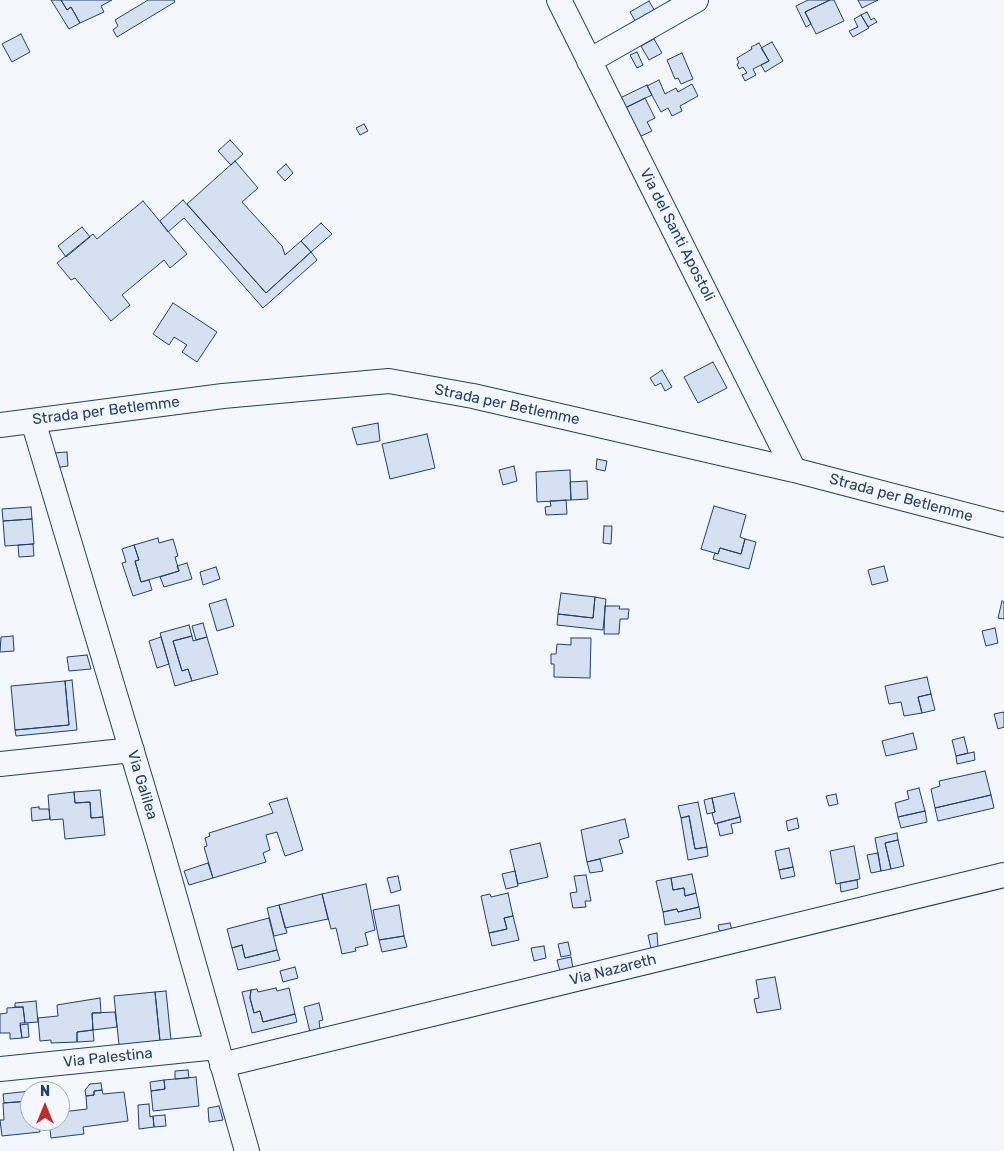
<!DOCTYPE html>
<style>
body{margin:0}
#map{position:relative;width:1004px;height:1151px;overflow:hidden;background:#f4f7fb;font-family:Rubik,sans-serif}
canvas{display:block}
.north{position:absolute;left:20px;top:1081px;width:50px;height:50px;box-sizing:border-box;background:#f4f7fb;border:1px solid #9eadc5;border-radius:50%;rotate:0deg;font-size:14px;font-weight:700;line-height:20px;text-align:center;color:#1d3f73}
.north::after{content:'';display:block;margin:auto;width:18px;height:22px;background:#c62828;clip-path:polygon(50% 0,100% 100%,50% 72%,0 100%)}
</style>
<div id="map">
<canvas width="1004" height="1151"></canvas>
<div class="north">N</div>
</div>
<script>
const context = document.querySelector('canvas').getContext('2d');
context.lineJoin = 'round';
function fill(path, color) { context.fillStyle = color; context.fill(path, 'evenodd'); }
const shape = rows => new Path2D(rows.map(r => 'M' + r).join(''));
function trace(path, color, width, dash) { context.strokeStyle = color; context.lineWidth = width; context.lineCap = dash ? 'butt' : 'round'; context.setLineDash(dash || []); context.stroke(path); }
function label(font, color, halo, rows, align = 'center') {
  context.font = font + ' Rubik,sans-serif'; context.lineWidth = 4; context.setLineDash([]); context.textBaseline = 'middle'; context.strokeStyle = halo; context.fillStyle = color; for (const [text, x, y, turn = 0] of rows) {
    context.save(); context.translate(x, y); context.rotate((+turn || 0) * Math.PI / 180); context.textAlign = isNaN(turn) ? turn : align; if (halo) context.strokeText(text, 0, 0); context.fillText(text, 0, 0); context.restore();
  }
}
const building = shape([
 [51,0,61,0,67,10,71,7,80,23,69,29,51,0],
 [61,0,112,0,101,6,104,12,80,23,71,7,67,10,61,0],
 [148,0,174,0,175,2,117,37,113,30,118,26,115,20,148,0],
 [808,0,830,0,805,12,811,24,806,27,796,6,808,0],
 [830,0,834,0,844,21,816,34,805,12,830,0],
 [858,0,878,0,862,8,858,0],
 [649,1,656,13,637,24,630,12,649,1],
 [867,12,871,20,874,18,877,22,868,27,861,15,867,12],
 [861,15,869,28,853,37,849,31,858,27,854,19,861,15],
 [21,34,30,52,12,62,2,44,21,34],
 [654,39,662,53,649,60,641,46,654,39],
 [772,42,783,61,765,72,761,65,769,61,761,48,772,42],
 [759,43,769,61,753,69,756,75,745,81,742,75,747,73,743,67,739,69,737,64,739,63,737,58,752,49,751,47,759,43],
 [637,52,643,65,637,68,630,55,637,52],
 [682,53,693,79,681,84,678,78,675,79,667,60,682,53],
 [659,80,665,94,676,88,678,92,692,84,698,96,680,106,682,111,672,116,668,108,661,112,647,86,659,80],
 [647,85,652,95,625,108,620,98,647,85],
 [645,98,655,118,647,122,652,131,639,137,625,108,645,98],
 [364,124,368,131,360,135,356,128,364,124],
 [230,140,243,154,231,165,218,151,230,140],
 [235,161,258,188,242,202,282,246,285,255,301,241,311,252,266,293,187,204,235,161],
 [286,164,293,173,285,181,277,172,286,164],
 [183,200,266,293,311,252,317,260,263,308,184,218,168,232,160,221,183,200],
 [143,201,187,254,170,268,164,260,122,295,130,305,111,321,75,278,71,280,57,263,93,234,97,239,143,201],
 [321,223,332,234,311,252,301,241,321,223],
 [82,227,90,237,66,257,58,246,82,227],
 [173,303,217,332,197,362,182,352,187,345,174,337,169,345,153,334,173,303],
 [713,362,727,388,698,403,684,377,713,362],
 [662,370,672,387,665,391,661,383,655,386,650,378,662,370],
 [378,423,380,441,357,445,352,428,378,423],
 [427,434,435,468,390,479,382,444,427,434],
 [67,452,68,466,54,468,53,453,67,452],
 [597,459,607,461,605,471,596,469,597,459],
 [514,466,517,481,503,485,499,470,514,466],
 [570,470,571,500,537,502,536,472,570,470],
 [587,481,588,499,571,500,570,482,587,481],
 [566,500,567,514,546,515,545,507,551,506,550,501,566,500],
 [714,506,746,515,740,537,745,539,741,554,720,548,718,554,701,549,714,506],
 [31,507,32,519,3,521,2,509,31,507],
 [32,519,34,544,5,546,3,521,32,519],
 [604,526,612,526,611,544,603,543,604,526],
 [158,538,159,543,173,539,178,556,175,557,179,571,141,582,135,561,139,560,134,545,158,538],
 [745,539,756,542,749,569,713,559,715,553,718,554,720,548,741,554,745,539],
 [33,544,34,556,19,557,18,545,33,544],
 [134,545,139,560,135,561,141,582,149,580,152,590,133,596,122,563,126,562,122,549,134,545],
 [187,563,192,579,164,587,160,577,179,571,177,566,187,563],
 [884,566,888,581,872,585,868,570,884,566],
 [216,567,220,579,203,585,200,572,216,567],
 [561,593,595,597,593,618,558,614,561,593],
 [595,597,606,599,603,630,557,625,558,614,593,618,595,597],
 [226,599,234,626,217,631,209,604,226,599],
 [1002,601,1004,602,1004,619,998,618,1002,601],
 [605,606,620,606,619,609,629,609,628,619,620,619,619,634,604,634,605,606],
 [203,623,207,637,196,640,192,626,203,623],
 [189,625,192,636,173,641,182,671,188,669,192,681,175,686,160,633,189,625],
 [995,628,998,643,986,646,982,631,995,628],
 [13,636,14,651,0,652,1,637,13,636],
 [192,636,193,641,207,637,218,674,192,681,188,669,182,671,173,641,192,636],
 [161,637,169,664,157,668,149,641,161,637],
 [571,638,591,638,590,678,554,677,554,664,551,664,551,654,556,654,557,644,571,645,571,638],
 [87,655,91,669,69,671,67,657,87,655],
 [927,677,931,694,918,697,922,713,904,716,901,702,889,704,885,686,927,677],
 [72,680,77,730,16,736,15,730,69,725,65,681,72,680],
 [65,681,69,725,15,730,11,686,65,681],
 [931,694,935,710,922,713,918,697,931,694],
 [1004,712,1004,727,998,729,994,714,1004,712],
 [913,733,917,749,886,756,882,741,913,733],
 [964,737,968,753,956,756,952,740,964,737],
 [974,752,975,760,957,764,956,756,974,752],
 [985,771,991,795,935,808,931,789,940,786,939,781,985,771],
 [919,788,925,811,898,817,895,803,909,799,907,791,919,788],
 [100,790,103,817,91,818,90,802,75,803,74,792,100,790],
 [74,792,75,803,90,802,91,818,103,817,105,835,65,839,63,819,50,820,48,795,74,792],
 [734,793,740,817,715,824,712,813,715,812,712,798,734,793],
 [836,794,838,804,829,806,826,796,836,794],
 [991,795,994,808,938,821,935,808,991,795],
 [287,798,303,850,285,856,277,832,266,835,270,850,263,853,266,862,213,878,204,847,207,846,205,838,210,836,209,833,273,813,269,803,287,798],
 [712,798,715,812,707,814,704,800,712,798],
 [698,802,707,847,695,849,689,816,681,818,678,806,698,802],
 [39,807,39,809,49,809,50,819,32,821,31,808,39,807],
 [925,811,927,822,901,828,898,817,925,811],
 [689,816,695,849,707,847,708,856,688,860,681,818,689,816],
 [740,817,741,822,731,824,733,833,720,836,717,823,740,817],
 [797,818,799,828,788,831,786,821,797,818],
 [625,819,629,837,619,840,623,853,587,862,581,830,625,819],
 [897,833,898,840,885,843,891,869,881,871,875,838,897,833],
 [898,840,904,866,891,869,885,843,898,840],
 [540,843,548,877,518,884,510,850,540,843],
 [854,846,860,879,836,884,830,851,854,846],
 [789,848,793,867,779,870,775,851,789,848],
 [878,853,881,871,871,873,867,855,878,853],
 [600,859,603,871,590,873,587,862,600,859],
 [208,863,213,878,189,885,184,871,208,863],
 [793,867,795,876,781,879,779,870,793,867],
 [515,871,518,886,506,889,502,874,515,871],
 [692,874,696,893,685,896,684,888,673,890,671,878,692,874],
 [586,875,591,901,585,901,586,907,573,908,570,893,577,892,574,876,586,875],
 [398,876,401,890,391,893,387,878,398,876],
 [671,878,673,890,684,888,685,896,696,893,699,907,678,912,677,909,663,912,656,881,671,878],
 [857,880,858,888,841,892,840,883,857,880],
 [366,884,375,930,365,933,368,945,355,948,356,951,342,954,336,928,331,929,322,894,366,884],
 [508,893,513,916,504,918,507,929,489,933,481,896,490,894,491,897,508,893],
 [322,894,328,919,285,928,279,905,322,894],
 [279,905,287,933,274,936,267,908,279,905],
 [399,905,404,936,379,940,373,910,399,905],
 [699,907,701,918,665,925,663,912,677,909,678,912,699,907],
 [513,916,519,940,492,946,489,933,507,929,504,918,513,916],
 [269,918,277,950,245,958,242,945,232,948,227,929,269,918],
 [730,923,732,930,723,932,719,930,718,925,730,923],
 [657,933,658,947,651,949,648,935,657,933],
 [404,936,407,947,382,952,379,940,404,936],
 [568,942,571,955,561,957,558,944,568,942],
 [242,945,245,958,277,950,280,960,238,970,232,948,242,945],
 [544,946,546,958,534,961,531,948,544,946],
 [571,957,573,968,560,971,557,960,571,957],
 [295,967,298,978,283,982,280,971,295,967],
 [775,977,781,1009,757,1013,754,999,759,998,756,980,775,977],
 [276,988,277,991,289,988,295,1014,263,1022,260,1011,254,1013,250,998,251,990,257,989,258,992,276,988],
 [251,990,250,998,254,1013,260,1011,263,1022,295,1014,297,1022,252,1033,242,992,251,990],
 [166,991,171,1040,160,1041,155,992,166,991],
 [155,992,160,1041,119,1045,114,996,155,992],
 [100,998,101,1013,92,1013,93,1030,77,1032,77,1042,51,1043,51,1040,40,1041,38,1018,58,1016,57,1005,100,998],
 [36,1001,38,1022,25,1023,23,1007,15,1007,15,1003,36,1001],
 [319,1003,323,1020,319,1021,320,1029,310,1032,304,1007,319,1003],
 [23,1007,25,1023,20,1023,22,1038,10,1039,10,1033,0,1033,0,1014,7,1013,7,1008,23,1007],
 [115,1012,117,1027,93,1030,92,1013,115,1012],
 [28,1024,29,1037,22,1038,20,1025,28,1024],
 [93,1030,94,1041,77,1042,77,1032,93,1030],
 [188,1070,189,1078,175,1079,175,1071,188,1070],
 [196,1077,199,1106,153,1111,151,1091,165,1089,164,1080,196,1077],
 [164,1080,165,1089,151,1091,150,1082,164,1080],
 [101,1083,102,1090,94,1091,94,1095,86,1096,85,1090,90,1084,101,1083],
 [102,1090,103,1094,124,1092,128,1121,83,1127,84,1134,51,1138,49,1121,60,1121,60,1117,62,1116,62,1112,87,1109,86,1096,94,1095,94,1091,102,1090],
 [30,1091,30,1101,4,1103,3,1094,30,1091],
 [30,1101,30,1121,39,1121,40,1132,2,1136,0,1120,4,1120,3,1103,30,1101],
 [149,1104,150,1117,153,1116,154,1127,139,1129,138,1105,149,1104],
 [219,1106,223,1120,209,1122,208,1108,219,1106],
 [165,1115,166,1126,154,1127,153,1116,165,1115]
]);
fill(building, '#d5e0f0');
trace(building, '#1d3f73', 1);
const minor = shape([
 [559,0,794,470],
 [589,61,696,0],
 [33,421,160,845,247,1151],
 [0,425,223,396,389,381,473,396,794,470,1004,525],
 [0,764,132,750],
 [222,1065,1004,875],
 [0,1069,217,1047]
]);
trace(minor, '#1d3f73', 26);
trace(minor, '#f4f7fb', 24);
label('15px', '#1d3f73', '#f4f7fb', [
 ["Via del Santi Apostoli",677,235,63],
 ["Strada per Betlemme",507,405,12],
 ["Strada per Betlemme",106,411,-7],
 ["Strada per Betlemme",901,498,15],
 ["Via Galilea",142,785,73],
 ["Via Nazareth",613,970,-14],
 ["Via Palestina",108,1058,-6]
]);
</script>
